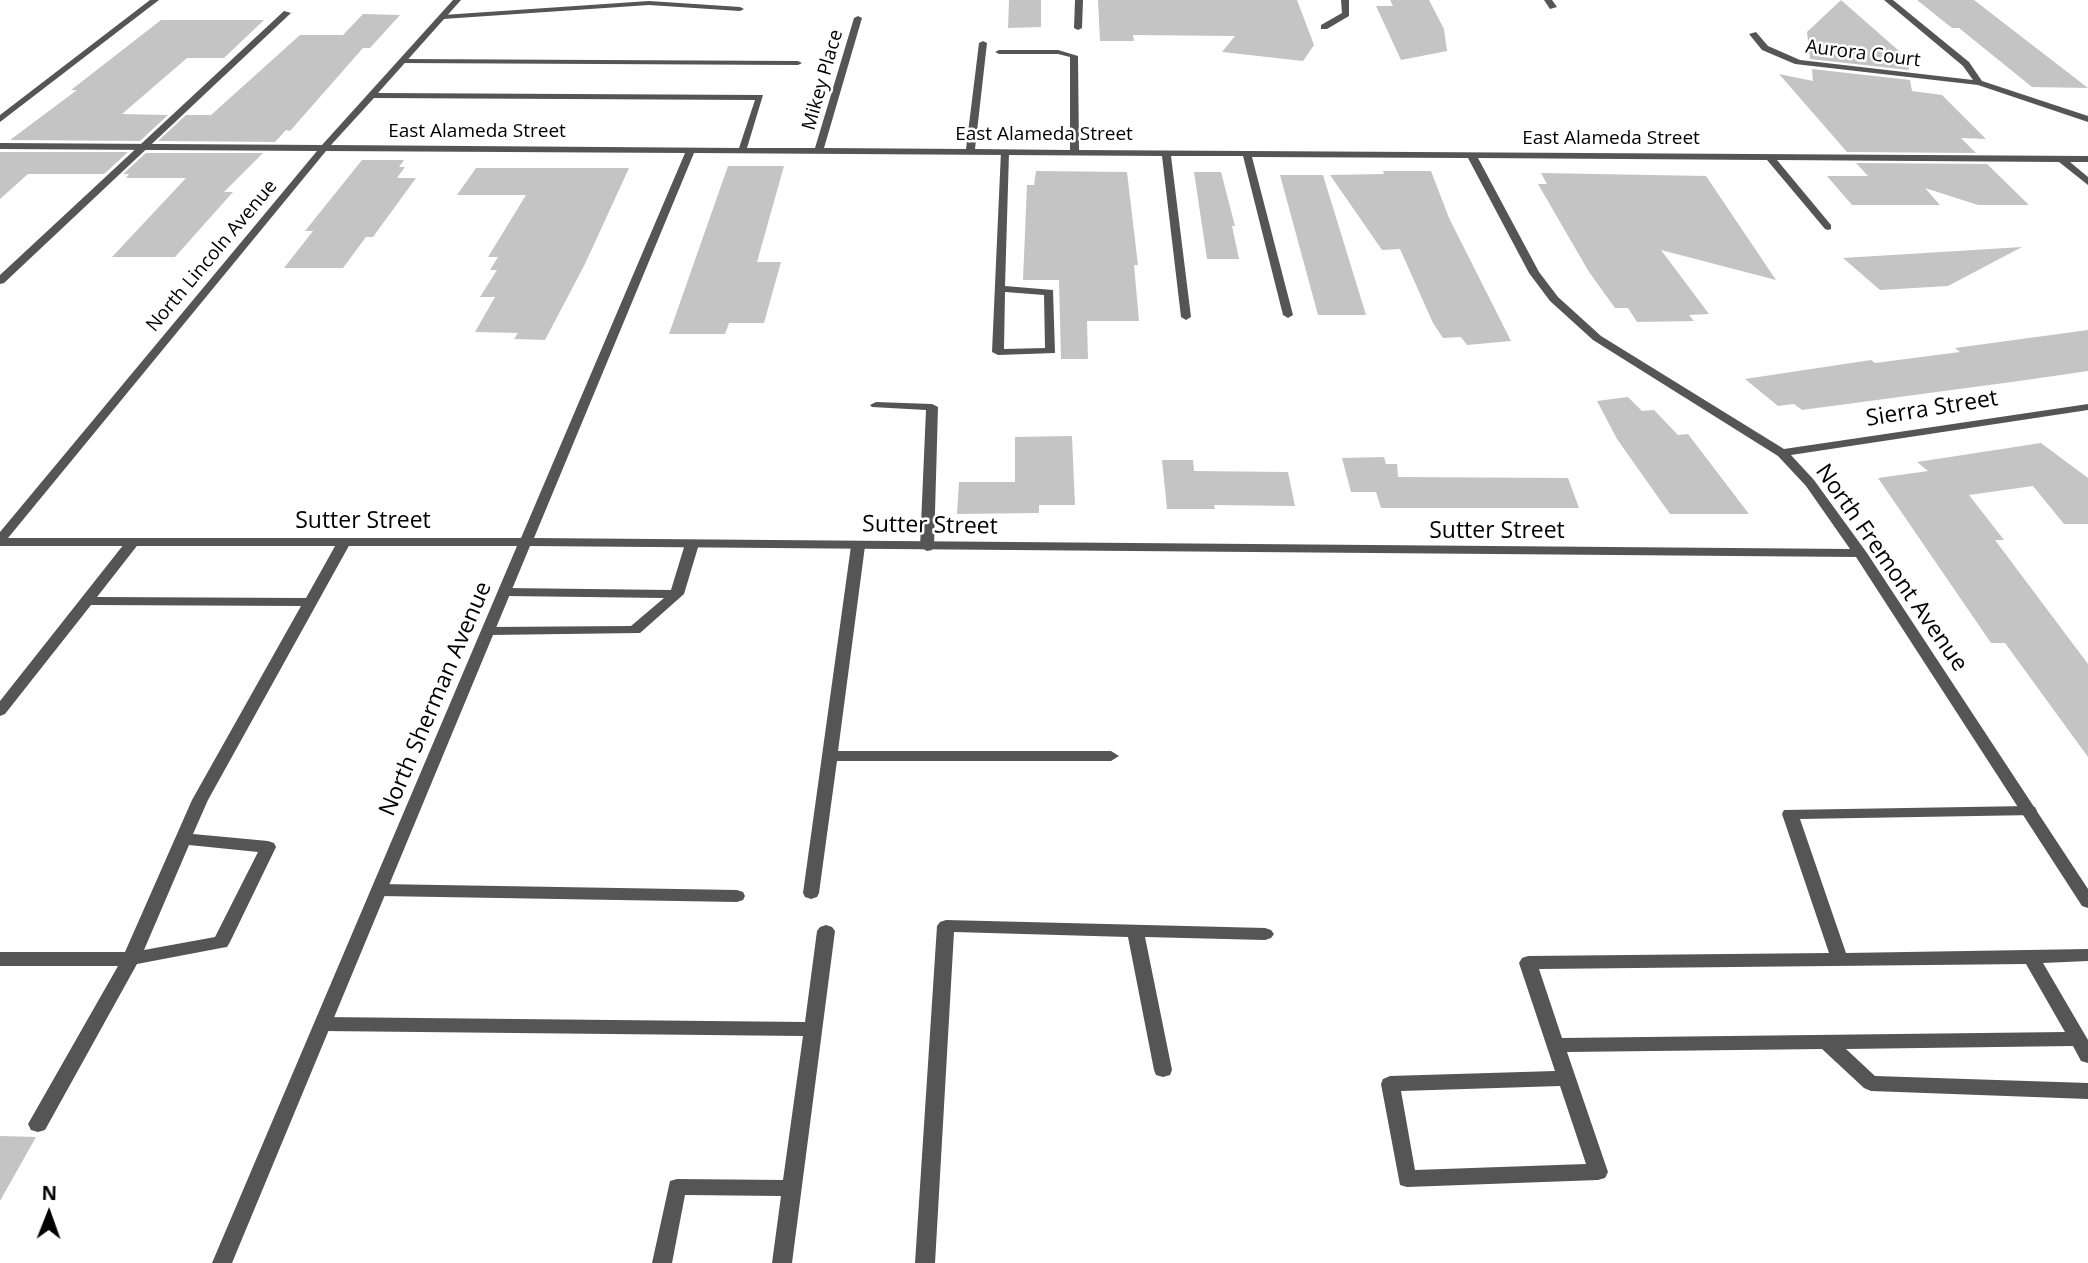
<!DOCTYPE html>
<style>
body{margin:0}
#map{position:relative;width:2088px;height:1263px;overflow:hidden;background:#fff;font-family:"Open Sans",sans-serif}
canvas{display:block}
.north{position:absolute;left:14px;top:1179px;width:70px;height:70px;-webkit-text-stroke:5px #fff;paint-order:stroke;rotate:1deg;font-size:19px;font-weight:700;line-height:28px;text-align:center;color:#000}
.north::after{content:'';display:block;margin:auto;width:24px;height:32px;background:#000;clip-path:polygon(50% 0,100% 100%,50% 72%,0 100%)}
</style>
<div id="map">
<canvas width="2088" height="1263"></canvas>
<div class="north">N</div>
</div>
<script>
const context = document.querySelector('canvas').getContext('2d');
context.lineJoin = 'round';
function fill(path, color) { context.fillStyle = color; context.fill(path, 'evenodd'); }
const shape = rows => new Path2D(rows.map(r => 'M' + r).join(''));
function label(font, color, halo, rows, align = 'center') {
  context.font = font + ' "Open Sans",sans-serif'; context.lineWidth = 5; context.setLineDash([]); context.textBaseline = 'middle'; context.strokeStyle = halo; context.fillStyle = color; for (const [text, x, y, turn = 0] of rows) {
    context.save(); context.translate(x, y); context.rotate((+turn || 0) * Math.PI / 180); context.textAlign = isNaN(turn) ? turn : align; if (halo) context.strokeText(text, 0, 0); context.fillText(text, 0, 0); context.restore();
  }
}
fill(shape([
 [1009,0,1041,0,1041,27,1008,28],
 [1098,0,1297,0,1314,45,1303,61,1222,52,1235,36,1133,35,1134,41,1100,41],
 [1390,0,1429,0,1444,29,1447,51,1401,60,1376,6,1393,6],
 [1841,0,1907,58,1909,70,1810,59,1807,32],
 [1917,0,1974,0,2088,88,2032,87,1959,28,1952,28],
 [363,14,400,15,370,48,363,48,290,131,286,130,275,142,158,141,186,115,211,115,300,35,343,35],
 [161,20,264,20,224,58,187,58,122,114,168,115,140,141,10,140,77,90,71,90],
 [1812,69,1910,80,1912,91,1942,95,1986,139,1961,138,1976,153,1847,152,1779,74,1813,81],
 [0,152,128,152,104,174,28,174,0,199],
 [146,153,263,153,224,192,233,192,175,257,112,257,186,178,126,178,129,174,123,174],
 [362,160,404,160,399,167,405,167,397,178,416,178,373,237,366,237,343,268,284,268,313,231,305,231],
 [1856,163,1987,164,2029,205,1978,205,1925,188,1940,205,1852,205,1827,176,1868,176],
 [728,166,784,166,757,262,781,262,764,323,729,323,725,334,669,334],
 [476,168,629,168,585,264,545,340,514,339,518,333,475,332,495,297,480,297,497,270,490,270,498,257,488,257,526,195,457,195],
 [1036,171,1127,172,1138,265,1134,265,1139,321,1087,321,1088,359,1061,359,1059,280,1023,280,1027,185,1034,185],
 [1383,171,1431,171,1449,218,1511,341,1467,345,1461,337,1443,338,1433,323,1400,249,1382,250,1330,175,1384,174],
 [1194,172,1221,172,1235,226,1232,226,1239,259,1207,259],
 [1541,173,1706,176,1776,280,1661,250,1709,314,1689,315,1694,321,1637,322,1628,308,1615,308,1589,272,1538,184,1547,184],
 [1280,175,1323,175,1366,315,1318,315],
 [2022,247,1948,286,1880,290,1843,258],
 [2088,330,2088,371,2019,381,1802,410,1794,404,1778,406,1745,379,1871,360,1875,363,1960,352,1955,348],
 [1628,397,1642,411,1654,410,1678,435,1688,434,1749,514,1670,514,1617,439,1597,401],
 [1072,436,1075,505,1039,505,1039,513,957,514,959,482,1015,482,1015,437],
 [2041,443,2088,478,2088,524,2064,524,2033,486,1969,495,2004,540,1995,540,2088,664,2088,757,2005,643,1991,643,1878,478,1928,471,1917,462],
 [1384,457,1386,464,1397,464,1398,477,1568,478,1579,508,1381,508,1376,492,1351,492,1342,458],
 [1162,460,1193,460,1194,471,1288,472,1295,506,1214,505,1215,509,1167,509],
 [0,1136,36,1137,0,1201]
]), '#c4c4c4');
fill(shape([
 [1075,0,1083,0,1082,28,1078,30,1074,28,1075,0],
 [1544,0,1552,0,1557,7,1550,9,1544,0],
 [649,1,740,7,744,9,740,11,649,5,443,19,439,17,443,15,649,1],
 [284,11,291,13,4,283,0,284,0,275,284,11],
 [403,59,798,61,802,63,798,65,400,63,399,61,403,59],
 [1001,151,1009,153,1005,286,1053,290,1055,353,998,355,992,352,1001,151],
 [1005,292,1044,295,1045,348,1004,349,1005,292],
 [876,402,932,404,938,407,934,547,932,550,927,551,920,547,926,410,872,407,870,405,876,402],
 [133,538,140,542,97,597,306,598,339,539,349,539,351,542,208,800,193,834,268,841,274,843,276,847,230,942,227,947,221,948,137,964,45,1130,38,1132,31,1130,28,1124,118,966,0,966,0,952,125,952,192,800,301,606,91,605,5,714,0,716,0,701,128,539,133,538],
 [189,845,258,852,215,937,144,950,189,845],
 [692,540,699,544,684,594,640,633,490,635,483,631,490,627,631,626,664,598,506,596,499,592,506,588,671,590,685,544,692,540],
 [858,542,865,546,838,751,1111,751,1119,756,1111,761,837,761,819,893,817,897,811,899,805,897,803,893,851,546,858,542],
 [2029,806,2035,807,2037,811,2035,815,1800,819,1846,953,2088,949,2088,961,2043,963,2088,1040,2088,1063,2081,1061,2073,1046,1846,1049,1875,1076,2088,1083,2088,1099,1871,1091,1864,1088,1822,1049,1567,1052,1608,1172,1605,1178,1598,1180,1407,1187,1400,1185,1381,1084,1383,1079,1390,1076,1555,1071,1519,963,1522,958,1528,956,1829,953,1782,814,1784,810,2029,806],
 [2026,964,2065,1032,1562,1038,1539,969,2026,964],
 [1560,1086,1586,1164,1415,1170,1401,1091,1560,1086],
 [380,884,737,890,743,892,745,896,743,900,737,902,380,896,374,894,372,890,374,886,380,884],
 [946,920,1265,928,1271,930,1274,934,1271,938,1265,940,1145,937,1172,1070,1170,1075,1163,1077,1156,1075,1154,1070,1128,937,954,932,935,1263,915,1263,937,926,940,922,946,920],
 [826,925,832,927,835,931,792,1263,772,1263,781,1196,685,1195,672,1263,652,1263,670,1181,677,1179,783,1180,803,1036,323,1031,317,1029,314,1024,317,1019,323,1017,805,1022,817,931,820,927,826,925]
]), '#555');
fill(shape([
 [150,0,159,0,0,122,0,115,150,0],
 [453,0,461,0,378,93,763,95,747,148,815,148,854,18,858,16,862,18,824,148,966,149,979,43,983,41,987,43,975,149,1070,150,1070,57,1058,54,999,54,995,52,999,50,1058,50,1078,56,1079,150,2088,156,2088,162,2070,162,2088,177,2088,185,2059,162,1777,160,1831,225,1831,229,1828,230,1825,229,1767,160,1478,158,1539,272,1558,297,1601,336,1784,449,2088,404,2088,410,1791,455,1814,480,1867,553,2088,889,2088,908,2082,906,1856,557,530,546,232,1263,212,1263,517,546,0,546,0,532,317,151,0,149,0,143,322,145,453,0],
 [374,98,755,100,739,148,331,145,374,98],
 [326,151,685,153,521,538,8,538,326,151],
 [694,153,1162,156,1181,317,1186,320,1191,317,1171,156,1243,156,1283,315,1288,318,1293,315,1252,157,1468,158,1529,273,1550,301,1593,340,1778,456,1806,486,1850,549,534,538,694,153],
 [1341,0,1349,0,1349,16,1327,29,1321,29,1321,25,1342,13,1341,0],
 [1884,0,1893,0,1969,62,1982,81,2088,116,2088,122,1978,85,1795,64,1762,50,1749,34,1756,32,1768,46,1800,60,1973,80,1963,66,1884,0]
]), '#555');
label('19px', '#000', '#fff', [
 ["Aurora Court",1863,54,7],
 ["Mikey Place",823,80,-74],
 ["East Alameda Street",477,132],
 ["East Alameda Street",1044,135],
 ["East Alameda Street",1611,139],
 ["North Lincoln Avenue",212,256,-50]
]);
label('23px', '#000', '#fff', [
 ["Sierra Street",1932,409,-9],
 ["Sutter Street",363,521],
 ["Sutter Street",930,526,1],
 ["Sutter Street",1497,531],
 ["North Fremont Avenue",1891,568,55],
 ["North Sherman Avenue",436,699,-67]
]);
</script>
